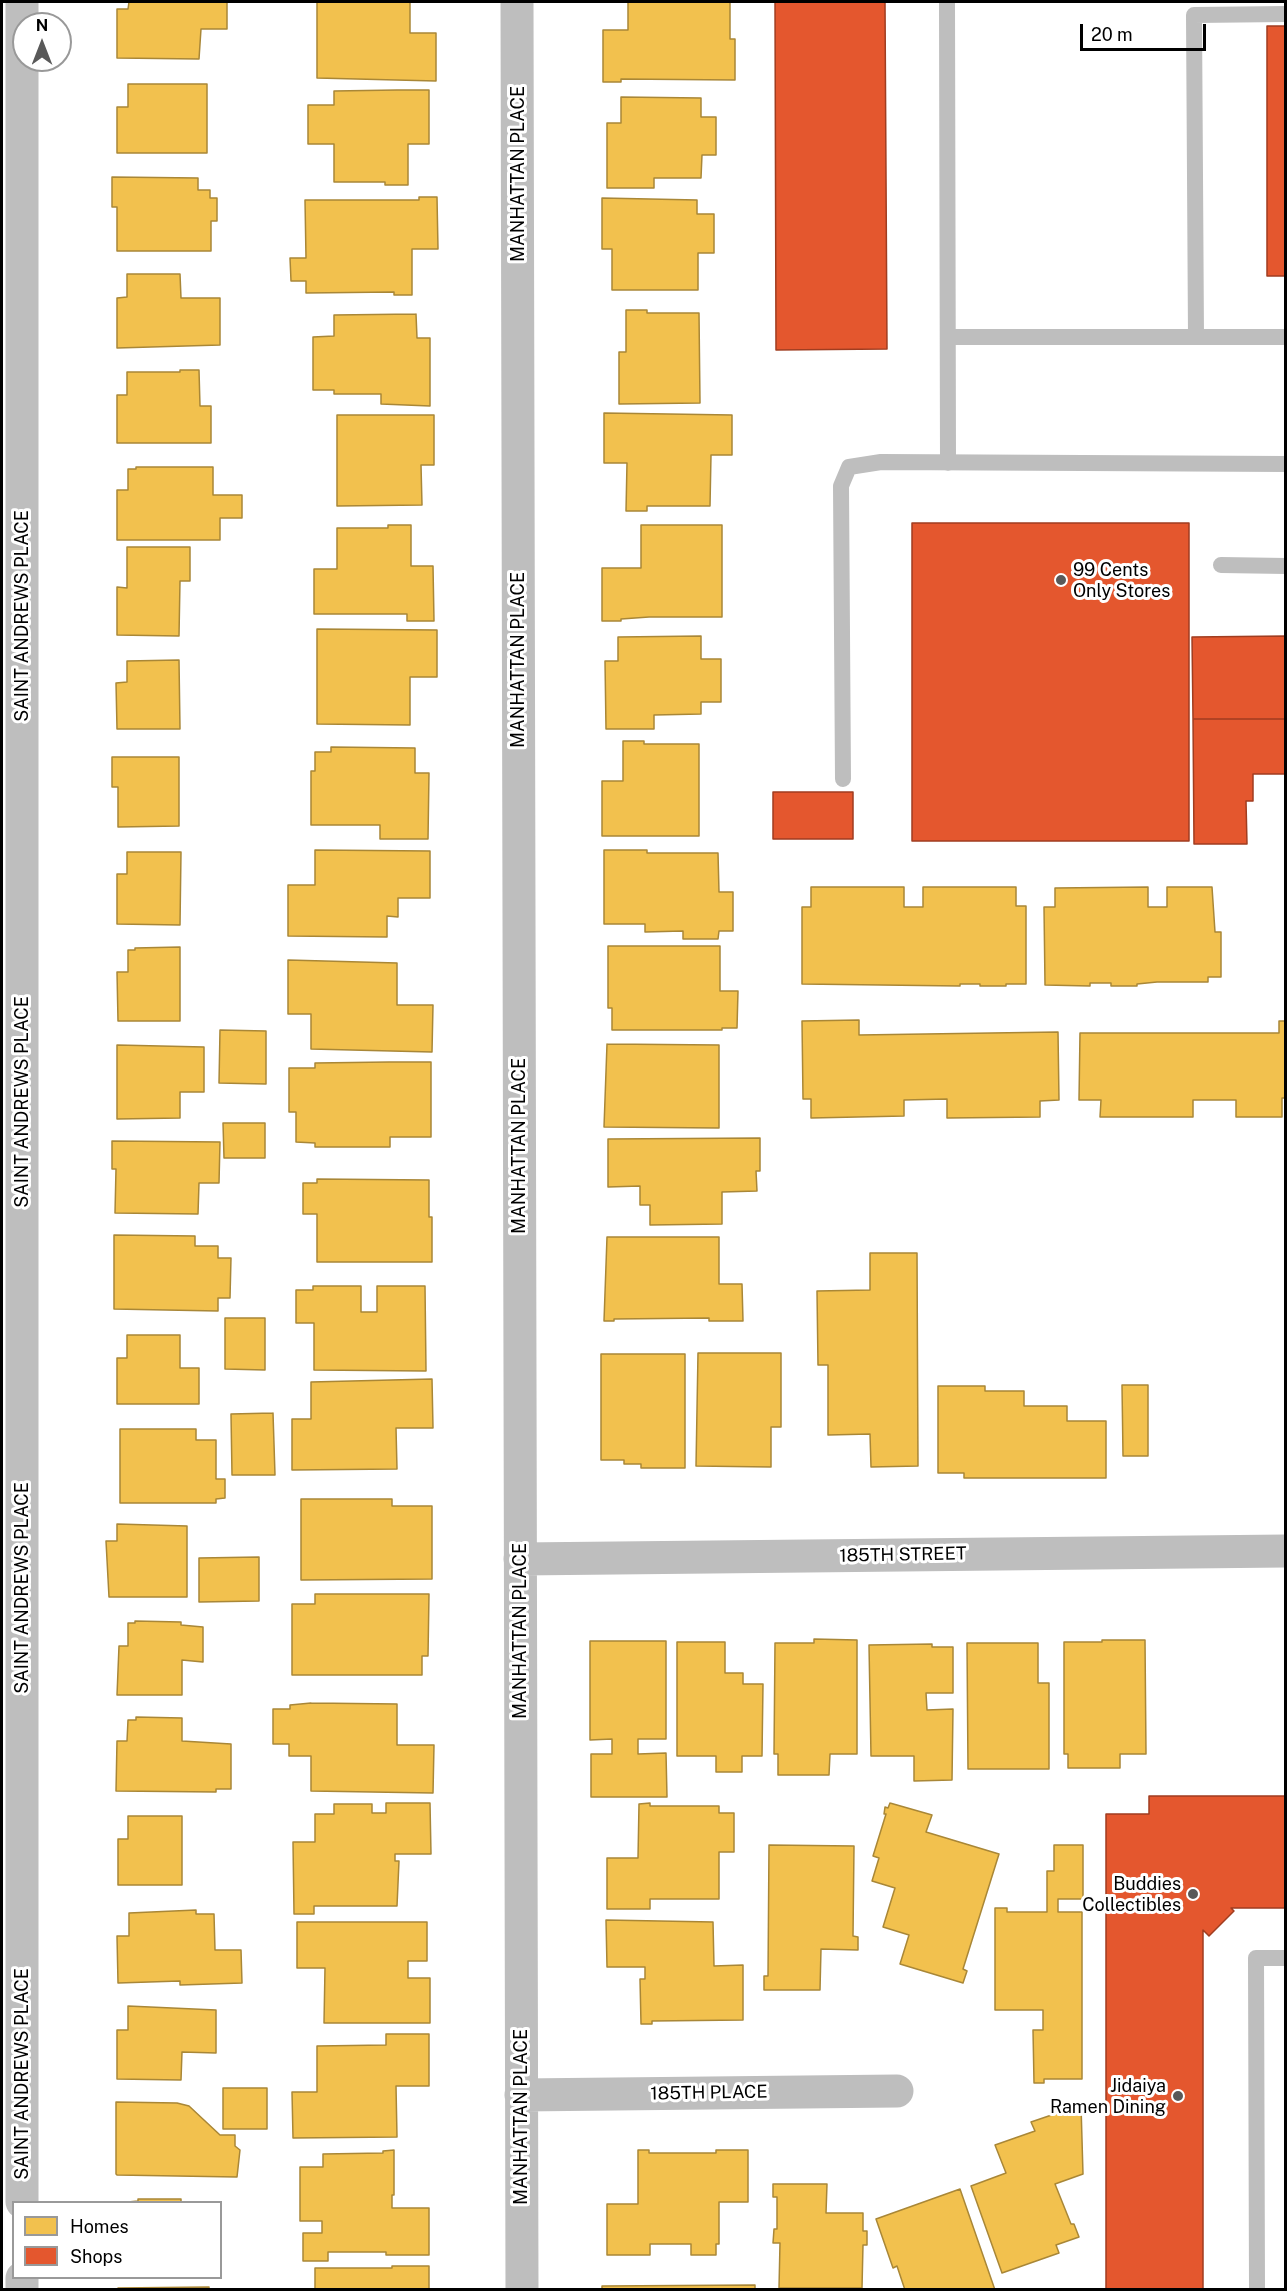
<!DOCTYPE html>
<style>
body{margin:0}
#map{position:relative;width:1287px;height:2291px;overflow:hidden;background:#fff;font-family:"Public Sans",sans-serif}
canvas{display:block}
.frame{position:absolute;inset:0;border:3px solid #000;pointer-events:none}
.legend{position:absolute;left:12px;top:2201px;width:210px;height:78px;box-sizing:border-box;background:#fff;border:2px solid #999;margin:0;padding:8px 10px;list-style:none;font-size:18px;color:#000}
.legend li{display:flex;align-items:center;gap:12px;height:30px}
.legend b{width:30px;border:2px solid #999}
.north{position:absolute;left:12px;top:12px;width:60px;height:60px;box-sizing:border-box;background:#fff;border:2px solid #999;border-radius:50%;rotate:0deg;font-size:16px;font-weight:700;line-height:24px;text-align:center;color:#000}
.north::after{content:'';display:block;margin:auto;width:21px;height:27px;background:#595959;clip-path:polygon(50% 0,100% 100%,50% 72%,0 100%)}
.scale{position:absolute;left:1080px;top:24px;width:126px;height:27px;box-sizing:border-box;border:3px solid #000;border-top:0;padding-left:8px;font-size:18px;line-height:21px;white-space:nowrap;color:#000;-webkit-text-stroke:4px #fff;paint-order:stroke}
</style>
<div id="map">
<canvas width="1287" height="2291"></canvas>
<div class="frame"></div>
<ul class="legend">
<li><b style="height:16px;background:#f2c14e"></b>Homes</li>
<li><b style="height:16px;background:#e4572e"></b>Shops</li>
</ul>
<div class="north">N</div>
<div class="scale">20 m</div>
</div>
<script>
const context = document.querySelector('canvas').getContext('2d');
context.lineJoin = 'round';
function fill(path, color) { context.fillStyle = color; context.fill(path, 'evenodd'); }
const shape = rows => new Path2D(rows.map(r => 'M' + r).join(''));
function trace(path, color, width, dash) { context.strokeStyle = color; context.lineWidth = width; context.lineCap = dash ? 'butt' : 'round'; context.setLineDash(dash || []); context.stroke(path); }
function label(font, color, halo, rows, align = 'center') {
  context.font = font + ' "Public Sans",sans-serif'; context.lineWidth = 6; context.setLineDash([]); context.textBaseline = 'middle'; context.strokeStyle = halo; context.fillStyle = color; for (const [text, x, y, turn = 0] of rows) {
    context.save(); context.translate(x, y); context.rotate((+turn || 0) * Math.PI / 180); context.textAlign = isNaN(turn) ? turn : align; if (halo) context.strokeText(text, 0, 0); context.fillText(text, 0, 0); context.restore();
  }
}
const homes = shape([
 [129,2,227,2,227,29,201,29,199,59,117,58,117,9,128,9,129,2],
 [317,2,410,2,410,33,436,33,436,81,317,78,317,2],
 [628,2,730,2,730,39,735,39,735,80,621,79,621,82,603,82,603,30,628,30,628,2],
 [128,84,207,84,207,153,117,153,117,107,128,107,128,84],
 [397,90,429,90,429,144,408,144,408,185,385,185,385,182,334,182,334,144,308,144,308,105,334,105,334,91,397,90],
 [621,97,701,98,701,117,716,117,716,155,702,155,701,178,654,178,654,188,607,188,607,123,621,123,621,97],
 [112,177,198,178,198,190,210,190,210,198,217,198,217,221,211,221,211,251,117,251,117,207,112,207,112,177],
 [419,197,437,197,438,249,412,249,412,295,394,295,394,292,306,293,306,281,291,281,290,258,306,258,305,200,419,200,419,197],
 [602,198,697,200,697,214,714,214,714,253,698,253,698,290,612,290,612,249,602,249,602,198],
 [127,274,180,274,181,298,220,298,220,345,117,348,117,298,127,297,127,274],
 [626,310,647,310,647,313,699,313,700,403,619,404,619,352,626,352,626,310],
 [416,314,417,338,430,338,430,406,381,404,381,394,334,394,334,390,313,390,313,337,334,336,334,315,416,314],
 [180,370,199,370,200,406,211,406,211,443,117,443,117,395,127,395,127,372,180,372,180,370],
 [604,413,732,415,732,455,711,455,710,506,647,506,647,511,626,511,627,463,604,463,604,413],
 [337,415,434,415,434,465,421,465,422,505,337,506,337,415],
 [136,467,213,467,213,495,242,495,242,518,220,518,220,540,117,540,117,490,128,490,128,469,136,469,136,467],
 [388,525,411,525,411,566,433,566,434,621,407,621,407,614,314,614,314,569,337,569,337,528,388,528,388,525],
 [641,525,722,525,722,617,649,617,621,619,621,621,602,621,602,568,641,568,641,525],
 [127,547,190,547,190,581,180,581,179,636,117,635,117,587,127,588,127,547],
 [317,629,437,630,437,677,410,677,410,725,317,724,317,629],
 [701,636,701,659,721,659,721,702,701,702,701,714,654,715,654,729,606,729,605,661,618,661,618,637,701,636],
 [179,660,180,729,117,729,116,683,127,682,127,661,179,660],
 [623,741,644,741,644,744,699,744,699,836,602,836,602,781,623,781,623,741],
 [331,747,415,748,415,773,429,773,428,839,380,839,380,825,311,825,311,771,315,771,315,752,331,752,331,747],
 [112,757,179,757,179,826,118,827,118,787,112,787,112,757],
 [315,850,430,851,430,898,398,898,398,917,387,916,387,937,288,936,288,885,315,885,315,850],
 [604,850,647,850,647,853,718,853,719,892,733,892,733,931,719,931,718,939,683,939,683,931,645,932,645,924,604,924,604,850],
 [127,852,181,852,180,925,117,924,117,874,127,874,127,852],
 [811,887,904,887,904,907,923,907,923,887,1016,887,1016,906,1026,906,1026,984,1006,984,1006,986,980,986,980,984,960,984,960,986,802,984,802,907,811,907,811,887],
 [1148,887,1148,907,1167,907,1167,887,1212,887,1215,932,1221,932,1221,977,1208,977,1208,982,1157,982,1137,984,1137,986,1111,986,1111,983,1090,983,1090,986,1045,985,1044,907,1055,907,1055,888,1148,887],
 [608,946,720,946,720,991,738,991,737,1028,722,1028,722,1030,612,1030,612,1008,608,1008,608,946],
 [180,947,180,1021,118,1021,117,972,128,972,128,950,135,950,135,948,180,947],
 [288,960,397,963,397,1005,433,1005,432,1052,311,1049,311,1014,288,1014,288,960],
 [859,1020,859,1035,1058,1032,1059,1100,1040,1101,1040,1117,947,1118,947,1099,904,1100,904,1116,811,1118,811,1099,803,1099,802,1021,859,1020],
 [1279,1021,1286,1021,1286,1098,1282,1098,1282,1117,1236,1117,1236,1100,1193,1100,1193,1117,1100,1117,1101,1100,1079,1100,1080,1033,1279,1033,1279,1021],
 [220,1030,266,1031,266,1084,219,1083,220,1030],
 [607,1044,719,1045,719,1128,604,1127,607,1044],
 [117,1045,204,1047,204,1092,180,1092,180,1118,117,1119,117,1045],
 [389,1062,431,1062,431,1137,390,1137,390,1147,315,1147,315,1143,296,1142,296,1112,289,1112,289,1068,315,1068,315,1063,389,1062],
 [223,1123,265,1123,265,1158,224,1158,223,1123],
 [760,1138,760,1171,756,1171,757,1191,722,1192,722,1224,650,1225,650,1205,640,1205,640,1186,608,1187,608,1139,760,1138],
 [112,1141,220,1142,219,1183,199,1183,198,1214,115,1213,116,1169,112,1169,112,1141],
 [317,1179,429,1180,429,1217,432,1217,432,1262,317,1262,317,1214,303,1214,303,1183,317,1183,317,1179],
 [114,1235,195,1236,195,1246,218,1246,218,1258,231,1258,230,1298,218,1298,218,1311,114,1309,114,1235],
 [607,1237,719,1237,719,1284,742,1284,743,1321,709,1321,709,1318,614,1319,614,1321,604,1321,607,1237],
 [870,1253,917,1253,918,1466,871,1467,870,1434,828,1435,828,1365,818,1365,817,1291,870,1290,870,1253],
 [313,1286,361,1286,361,1312,377,1312,377,1286,425,1286,426,1371,314,1370,314,1323,296,1323,296,1290,313,1290,313,1286],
 [225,1318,265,1318,265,1370,225,1369,225,1318],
 [127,1335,180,1335,180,1368,199,1368,199,1404,117,1404,117,1358,127,1358,127,1335],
 [698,1353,781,1353,781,1427,771,1427,771,1467,696,1466,698,1353],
 [601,1354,685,1354,685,1468,641,1468,641,1464,624,1464,624,1460,601,1460,601,1354],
 [432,1379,433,1428,396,1428,397,1469,292,1470,292,1419,311,1419,311,1382,432,1379],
 [1122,1385,1148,1385,1148,1456,1123,1456,1122,1385],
 [938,1386,985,1386,985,1391,1024,1391,1024,1406,1067,1406,1067,1421,1106,1421,1106,1478,964,1478,964,1473,938,1473,938,1386],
 [273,1413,275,1475,232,1475,231,1414,273,1413],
 [120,1429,196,1429,196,1440,216,1440,216,1479,225,1479,225,1498,216,1499,216,1503,120,1503,120,1429],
 [301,1499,392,1499,392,1506,432,1506,432,1579,301,1580,301,1499],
 [117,1524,187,1526,187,1597,109,1597,106,1541,117,1541,117,1524],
 [259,1557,259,1601,199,1602,199,1558,259,1557],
 [315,1594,429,1594,428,1656,422,1656,422,1675,292,1675,292,1604,315,1604,315,1594],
 [135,1621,181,1622,181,1625,203,1627,203,1662,182,1660,182,1695,117,1695,119,1646,128,1646,128,1623,135,1623,135,1621],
 [814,1639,857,1640,857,1754,830,1754,829,1775,778,1775,778,1754,774,1754,775,1643,814,1643,814,1639],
 [1102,1640,1145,1640,1146,1754,1120,1754,1120,1768,1068,1768,1068,1754,1064,1754,1064,1642,1102,1642,1102,1640],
 [590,1641,666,1641,666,1739,638,1739,638,1754,666,1753,667,1797,591,1797,591,1754,612,1754,612,1739,590,1740,590,1641],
 [677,1642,725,1642,725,1673,743,1673,743,1684,763,1684,762,1756,742,1756,742,1772,716,1772,716,1756,677,1756,677,1642],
 [967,1643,1038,1643,1038,1683,1049,1683,1049,1769,968,1769,967,1643],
 [932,1644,932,1647,953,1647,953,1693,926,1693,927,1710,953,1709,952,1780,914,1781,914,1756,871,1756,869,1645,932,1644],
 [311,1703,397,1704,397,1745,434,1745,433,1793,311,1791,311,1756,289,1756,289,1744,273,1744,273,1709,290,1709,290,1705,311,1703],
 [136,1717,182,1718,182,1741,231,1744,231,1789,216,1789,216,1792,116,1791,117,1741,127,1741,128,1720,136,1720,136,1717],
 [386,1803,430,1803,431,1854,395,1854,395,1861,399,1861,397,1906,314,1906,314,1914,294,1914,293,1842,315,1842,315,1814,334,1814,334,1804,372,1804,372,1813,386,1813,386,1803],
 [650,1803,650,1806,719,1806,719,1813,734,1813,734,1852,719,1852,719,1899,650,1899,650,1909,607,1909,607,1858,638,1858,639,1804,650,1803],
 [890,1803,932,1815,926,1832,999,1854,963,1969,967,1971,963,1983,900,1964,909,1935,883,1927,895,1888,872,1881,879,1858,873,1856,886,1814,884,1814,885,1807,888,1808,890,1803],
 [128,1816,182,1816,182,1885,118,1885,118,1839,128,1839,128,1816],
 [769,1845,854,1846,853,1936,858,1937,858,1950,821,1949,820,1990,764,1990,764,1976,768,1976,769,1845],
 [1054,1845,1083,1845,1083,1899,1058,1899,1058,1912,1082,1912,1082,2079,1044,2079,1044,2083,1034,2083,1033,2030,1043,2030,1043,2010,995,2010,995,1908,1007,1908,1007,1912,1047,1912,1047,1871,1054,1871,1054,1845],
 [196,1910,196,1914,214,1914,215,1950,241,1950,242,1983,180,1985,180,1981,118,1983,117,1936,129,1936,129,1913,196,1910],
 [606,1920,713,1922,714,1966,743,1965,743,2020,652,2021,652,2024,641,2024,640,1979,645,1979,645,1967,607,1967,606,1920],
 [297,1922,427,1922,427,1961,408,1961,408,1978,430,1978,430,2023,324,2023,325,1968,297,1968,297,1922],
 [128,2006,216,2010,216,2053,182,2052,181,2080,117,2079,117,2030,128,2030,128,2006],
 [386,2034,429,2034,429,2086,396,2086,397,2137,293,2138,292,2092,317,2092,317,2046,386,2045,386,2034],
 [223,2088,267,2088,267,2129,223,2129,223,2088],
 [116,2102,177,2103,189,2106,220,2135,235,2135,235,2146,240,2150,237,2177,117,2175,116,2174,116,2102],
 [1081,2105,1083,2174,1055,2184,1071,2224,1074,2224,1079,2237,1056,2245,1059,2253,1002,2273,971,2186,1006,2173,995,2145,1035,2131,1031,2122,1081,2105],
 [394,2150,394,2195,392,2195,392,2208,429,2208,429,2255,386,2255,386,2252,328,2252,328,2261,303,2261,303,2233,322,2233,322,2221,300,2221,300,2167,323,2167,323,2154,383,2153,383,2151,394,2150],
 [638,2150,649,2150,649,2153,716,2153,716,2150,748,2150,748,2202,719,2202,719,2244,716,2244,716,2255,691,2255,691,2244,650,2244,650,2255,607,2255,607,2204,638,2204,638,2150],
 [773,2184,827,2184,826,2213,863,2213,863,2231,867,2231,867,2245,863,2245,862,2288,779,2288,780,2243,773,2243,774,2229,777,2229,777,2197,773,2197,773,2184],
 [960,2189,995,2290,905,2290,897,2266,893,2268,876,2219,960,2189],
 [138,2199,181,2199,181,2202,128,2202,138,2201,138,2199],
 [392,2266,429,2266,429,2290,315,2290,315,2268,392,2268,392,2266],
 [755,2285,755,2290,602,2290,602,2286,755,2285],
 [209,2287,209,2290,118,2290,118,2288,209,2287]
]);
fill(homes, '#f2c14e');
trace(homes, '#a98737', 1.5);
const shops = shape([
 [775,2,885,2,887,349,776,350,775,2],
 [1267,26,1286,26,1286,276,1267,276,1267,26],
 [912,523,1189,523,1189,841,912,841,912,523],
 [1286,636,1286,719,1193,719,1192,637,1286,636],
 [1193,719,1286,719,1286,774,1253,774,1253,801,1246,801,1247,844,1194,844,1193,719],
 [773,792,853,792,853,839,773,839,773,792],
 [1149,1796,1286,1796,1286,1908,1231,1908,1234,1911,1209,1936,1203,1930,1203,2290,1106,2290,1106,1814,1149,1814,1149,1796]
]);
fill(shops, '#e4572e');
trace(shops, '#a03d20', 1.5);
trace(shape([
 [947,2,948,463],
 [948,337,1286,337],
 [1196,337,1194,15,1286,14],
 [1221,565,1286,566],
 [843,779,841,486,849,467,881,462,1286,464],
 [1257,2290,1256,1958,1286,1958]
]), '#bebebe', 16);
trace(shape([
 [22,2,22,2202],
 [517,2,522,2290],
 [520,1559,1286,1551],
 [521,2095,897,2091],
 [22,2278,22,2290]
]), '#bebebe', 33);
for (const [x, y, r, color] of [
 [1061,580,6,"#595959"],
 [1193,1894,6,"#595959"],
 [1178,2096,6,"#595959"]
]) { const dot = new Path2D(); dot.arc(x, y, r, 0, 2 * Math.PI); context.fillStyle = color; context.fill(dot); trace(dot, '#fff', 2); }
label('18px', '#000', '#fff', [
 ["MANHATTAN PLACE",518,174,-90],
 ["SAINT ANDREWS PLACE",22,616,-90],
 ["MANHATTAN PLACE",518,660,-90],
 ["SAINT ANDREWS PLACE",22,1102,-90],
 ["MANHATTAN PLACE",519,1146,-90],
 ["185TH STREET",903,1555,-1],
 ["SAINT ANDREWS PLACE",22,1588,-90],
 ["MANHATTAN PLACE",520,1631,-90],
 ["SAINT ANDREWS PLACE",22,2074,-90],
 ["185TH PLACE",709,2093,-1],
 ["MANHATTAN PLACE",521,2117,-90]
]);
label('18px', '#000', '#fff', [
 ["99 Cents",1073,570,"left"],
 ["Only Stores",1073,591,"left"],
 ["Buddies",1181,1884],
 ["Collectibles",1181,1905],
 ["Jidaiya",1166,2086],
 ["Ramen Dining",1166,2107]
], 'right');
</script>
